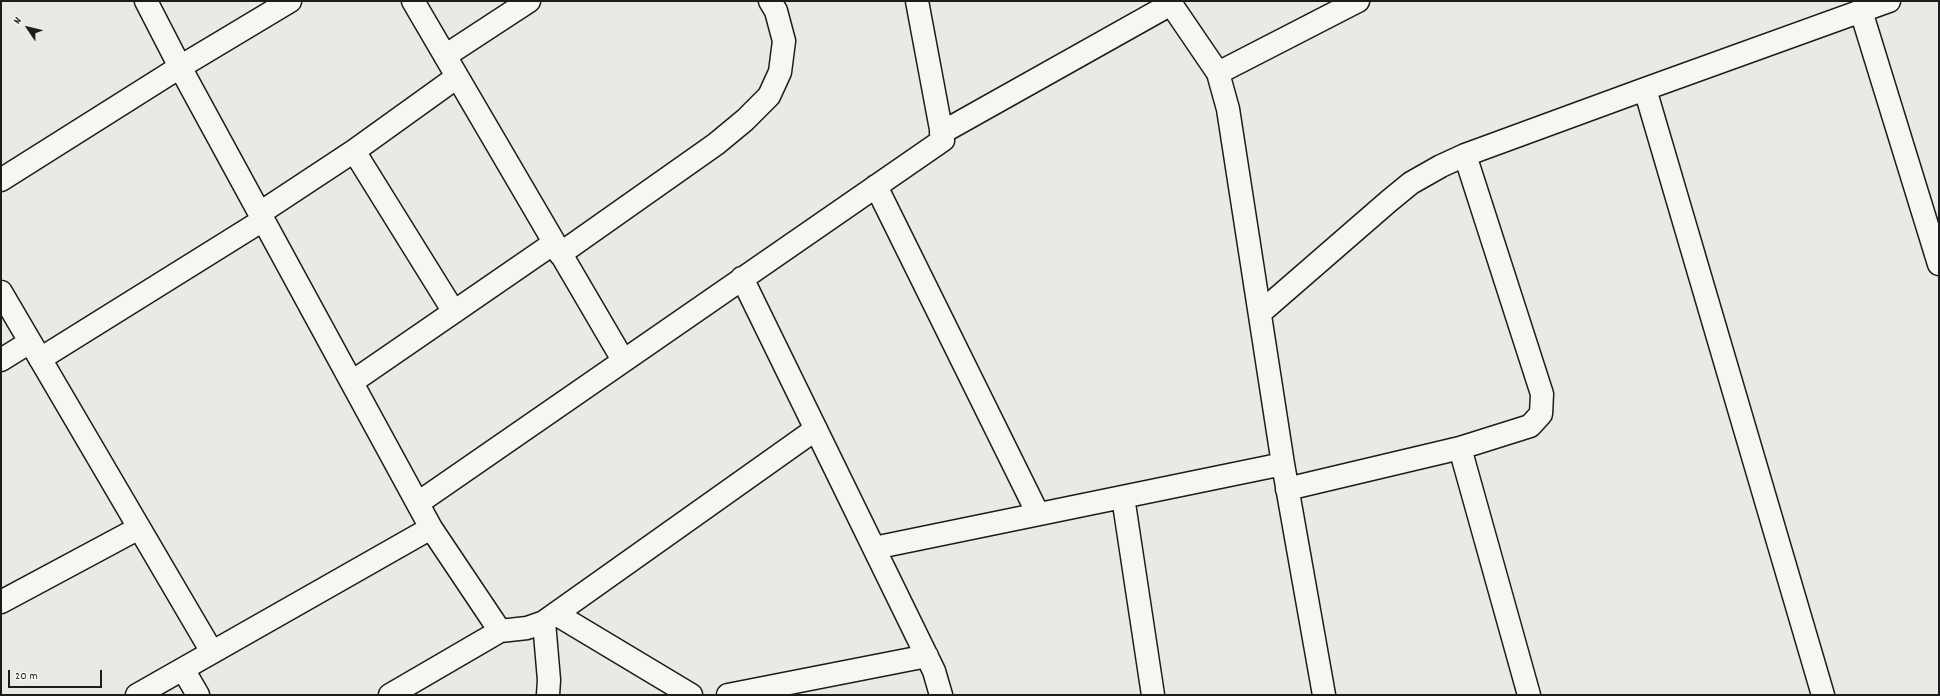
<!DOCTYPE html>
<style>
body{margin:0}
#map{position:relative;width:1940px;height:696px;overflow:hidden;background:#e9e9e5;font-family:Dekko,sans-serif}
canvas{display:block}
.frame{position:absolute;inset:0;border:2px solid #1c1c1c;pointer-events:none}
.north{position:absolute;left:8px;top:8px;width:40px;height:40px;-webkit-text-stroke:3px #f6f6f2;paint-order:stroke;rotate:305deg;font-size:11px;font-weight:700;line-height:16px;text-align:center;color:#1c1c1c}
.north::after{content:'';display:block;margin:auto;width:14px;height:18px;background:#1c1c1c;clip-path:polygon(50% 0,100% 100%,50% 72%,0 100%)}
.scale{position:absolute;left:8px;top:670px;width:94px;height:18px;box-sizing:border-box;border:2px solid #1c1c1c;border-top:0;padding-left:5px;font-size:12px;line-height:14px;white-space:nowrap;color:#1c1c1c;-webkit-text-stroke:3px #f6f6f2;paint-order:stroke}
</style>
<div id="map">
<canvas width="1940" height="696"></canvas>
<div class="frame"></div>
<div class="north">N</div>
<div class="scale">20 m</div>
</div>
<script>
const context = document.querySelector('canvas').getContext('2d');
context.lineJoin = 'round';
const shape = rows => new Path2D(rows.map(r => 'M' + r).join(''));
function trace(path, color, width, dash) { context.strokeStyle = color; context.lineWidth = width; context.lineCap = dash ? 'butt' : 'round'; context.setLineDash(dash || []); context.stroke(path); }
const street = shape([
 [413,1,623,360],
 [1169,1,1218,73,1228,109,1283,464,1324,695],
 [1861,11,1939,264],
 [445,56,529,1],
 [1218,73,1358,1],
 [1645,89,1823,695],
 [941,133,1171,4],
 [354,151,454,312],
 [1,180,180,67,146,1],
 [876,186,1038,514],
 [260,213,354,151,457,77],
 [560,254,716,144,745,120,769,96,780,72,784,41,776,11,770,1],
 [742,278,934,671,941,695],
 [1,292,212,652],
 [1260,313,1389,201,1411,183,1441,166,1465,155,1645,89,1889,1],
 [40,359,263,220],
 [1,360,30,342],
 [352,382,554,243],
 [1460,448,1529,695],
 [1287,489,1460,448,1530,426,1541,414,1542,394,1465,155],
 [1123,497,1153,695],
 [418,503,943,140,917,1],
 [874,548,1283,464],
 [1,602,139,528],
 [556,614,691,695],
 [544,622,549,680,548,695],
 [500,631,527,628,544,622,816,429],
 [183,669,198,695],
 [137,695,431,528,180,67,290,1],
 [390,695,500,631,431,528],
 [728,695,927,656]
]);
trace(street, '#1c1c1c', 25);
trace(street, '#f6f6f2', 22);
</script>
